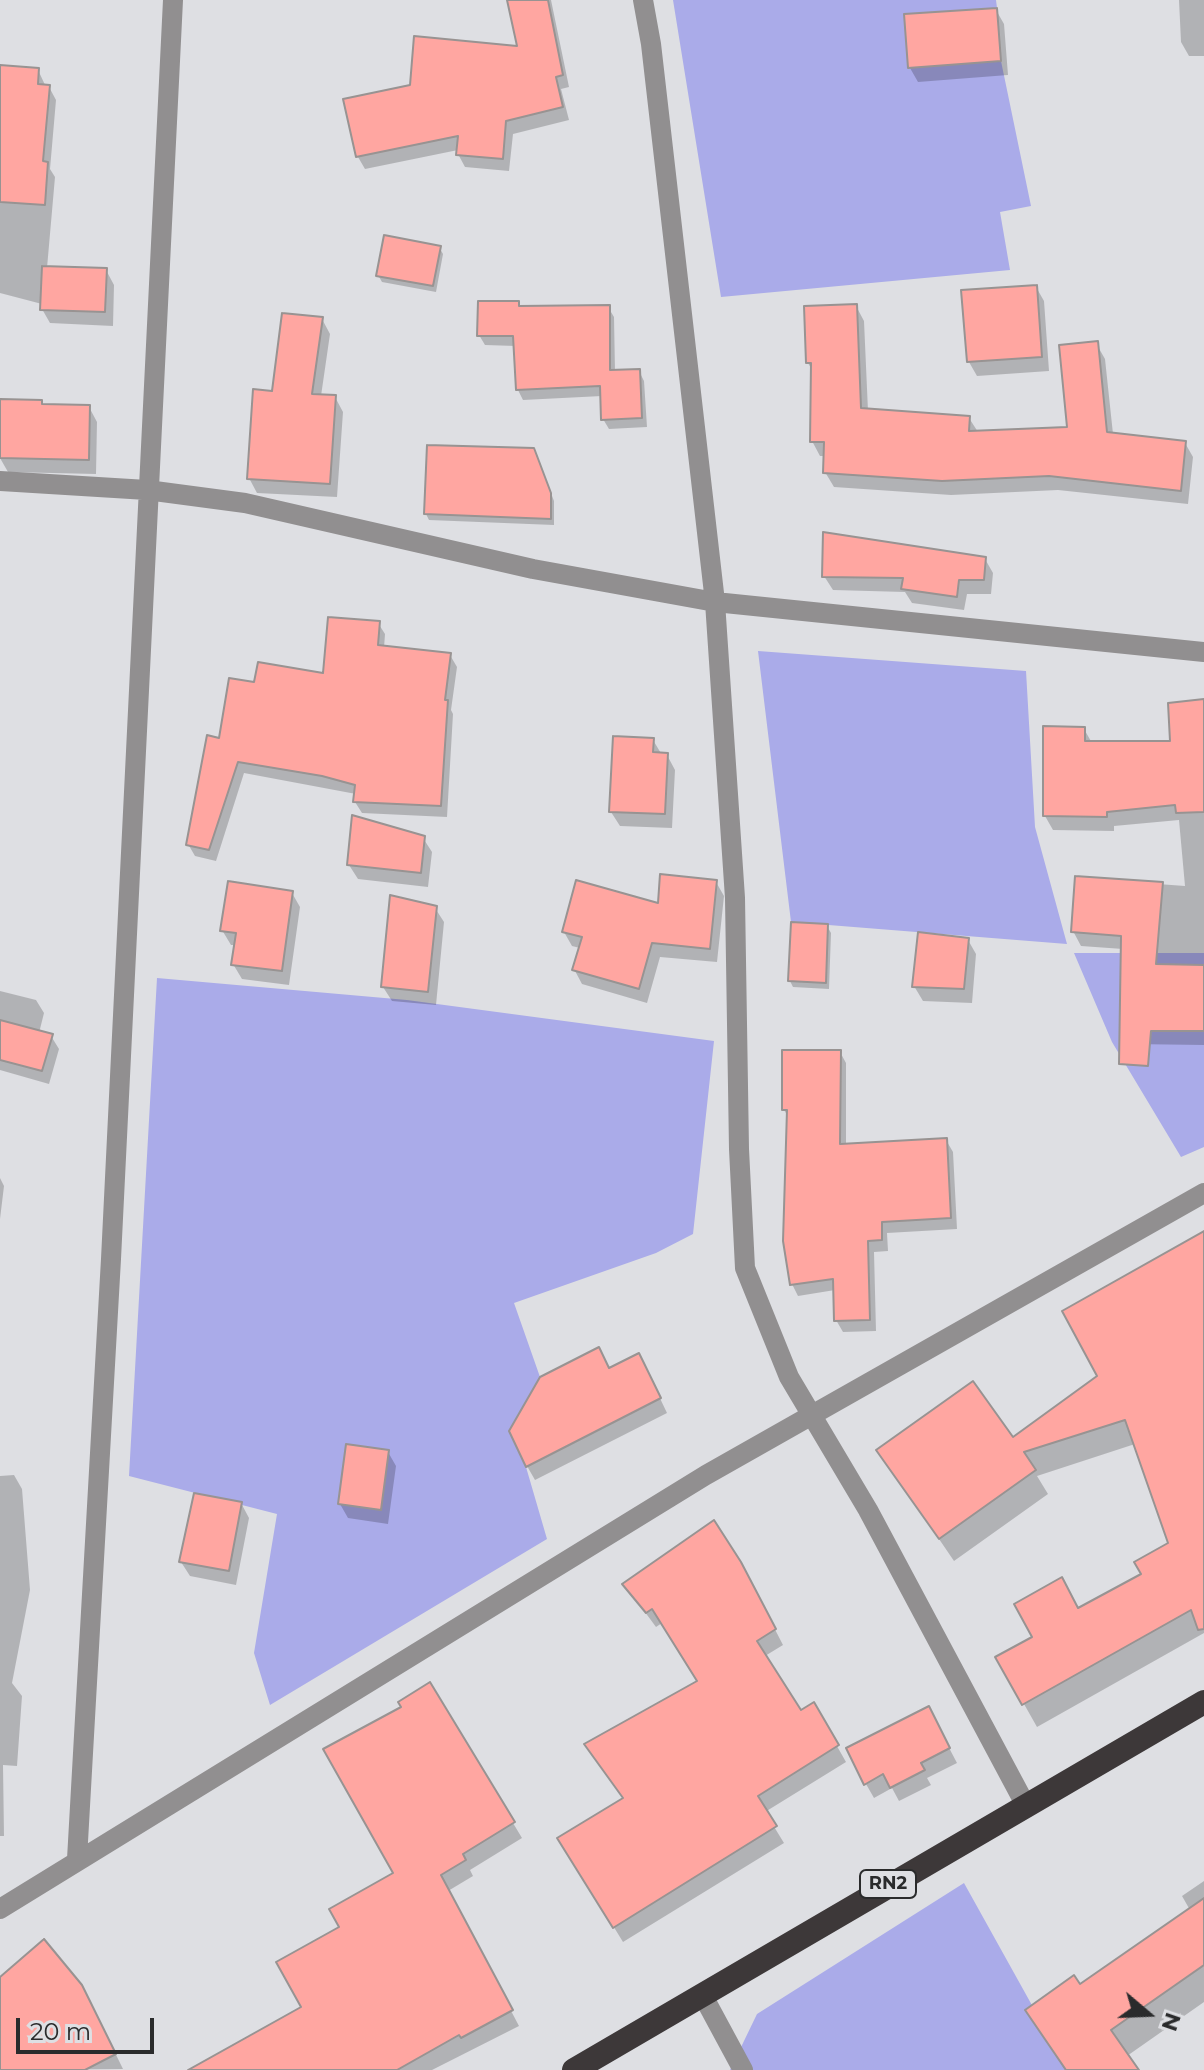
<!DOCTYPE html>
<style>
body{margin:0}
#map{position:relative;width:1204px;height:2070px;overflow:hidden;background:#dedfe3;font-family:Montserrat,sans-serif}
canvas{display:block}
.north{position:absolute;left:1108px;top:1974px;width:80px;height:80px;-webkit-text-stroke:6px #dedfe3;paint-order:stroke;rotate:109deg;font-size:22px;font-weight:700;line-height:32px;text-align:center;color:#2a2b2c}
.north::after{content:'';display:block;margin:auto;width:28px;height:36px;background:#2a2b2c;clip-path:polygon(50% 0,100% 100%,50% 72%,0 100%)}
.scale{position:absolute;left:16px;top:2018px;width:138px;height:36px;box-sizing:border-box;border:4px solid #2a2b2c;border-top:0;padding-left:10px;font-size:24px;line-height:28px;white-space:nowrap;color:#2a2b2c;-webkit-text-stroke:6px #dedfe3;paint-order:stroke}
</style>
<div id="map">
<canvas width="1204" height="2070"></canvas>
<div class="north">N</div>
<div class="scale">20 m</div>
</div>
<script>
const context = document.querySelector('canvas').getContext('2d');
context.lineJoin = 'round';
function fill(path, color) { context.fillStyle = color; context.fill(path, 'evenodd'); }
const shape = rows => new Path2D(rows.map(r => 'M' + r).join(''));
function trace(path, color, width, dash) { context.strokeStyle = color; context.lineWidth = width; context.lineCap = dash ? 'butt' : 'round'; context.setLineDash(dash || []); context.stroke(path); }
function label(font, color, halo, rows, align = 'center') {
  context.font = font + ' Montserrat,sans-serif'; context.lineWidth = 6; context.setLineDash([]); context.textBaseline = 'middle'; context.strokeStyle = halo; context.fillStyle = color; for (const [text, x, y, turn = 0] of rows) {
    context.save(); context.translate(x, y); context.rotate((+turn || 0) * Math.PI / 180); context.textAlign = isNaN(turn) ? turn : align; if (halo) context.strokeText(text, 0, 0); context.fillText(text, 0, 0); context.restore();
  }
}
fill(shape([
 [673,0,996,0,997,8,904,15,909,68,1001,61,1031,206,1000,212,1010,270,721,297],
 [758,651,1026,671,1035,827,1067,944,791,922],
 [1074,953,1204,953,1204,1147,1181,1157,1112,1042],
 [157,978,407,1000,714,1041,693,1234,656,1253,514,1303,540,1377,509,1431,526,1467,547,1539,270,1705,254,1653,277,1514,129,1476],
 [964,1883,1068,2070,730,2070,757,2014]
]), '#aaabe9');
fill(shape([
 [509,0,551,0,569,87,561,89,569,120,513,134,509,171,465,167,458,154,458,150,365,169,358,157,411,87,519,48],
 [1179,0,1204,0,1204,56,1189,56,1181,42],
 [996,10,1004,24,1008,75,918,82,910,68],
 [0,67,38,70,46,87,49,87,56,100,50,169,55,177,47,268,106,270,114,285,113,326,50,323,42,309,42,304,0,293],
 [439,247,443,254,436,292,382,282,378,275],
 [1036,287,1044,301,1049,371,977,376,969,362],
 [518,303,521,308,608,307,614,317,615,372,639,371,644,381,647,427,609,429,603,419,602,396,523,400,518,390,516,346,485,345,479,335],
 [856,306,864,321,868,411,969,418,978,432,1069,429,1097,345,1105,359,1113,434,1185,443,1193,457,1188,504,1058,490,951,495,834,487,825,472,826,456,820,456,812,441,812,370,808,363],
 [322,319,330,334,321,396,335,397,343,412,337,497,257,493,249,478],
 [0,401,43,406,89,407,97,422,96,474,8,472,0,458],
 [537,457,554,501,554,525,429,520,426,514],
 [985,559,993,573,991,594,967,594,964,610,912,603,905,592,833,590,824,576],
 [378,623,385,634,384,648,450,655,457,667,451,710,453,714,447,817,362,813,355,802,356,794,244,773,216,861,195,856,188,844,221,740,256,684,325,675],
 [1204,701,1204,1045,1130,1044,1123,949,1081,946,1073,931,1077,878,1185,886,1179,820,1114,826,1114,831,1053,830,1045,816,1084,729,1092,743,1173,743],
 [653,740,662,755,667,755,675,770,672,828,620,826,611,812],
 [423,838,432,852,428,887,358,879,349,865],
 [716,882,724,896,717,962,660,957,647,1003,582,984,574,969,580,948,572,946,564,932,660,906],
 [292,893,300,907,289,985,242,979,233,964,236,945,231,945,222,930],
 [435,908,444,922,436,1005,392,1001,383,987],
 [827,926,831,933,829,989,793,987,790,981],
 [968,940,976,954,972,1003,923,1001,914,986],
 [0,991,36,1000,44,1013,39,1033,51,1036,59,1049,49,1084,0,1070],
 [840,1052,846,1063,846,1145,946,1140,953,1152,957,1229,887,1233,888,1251,874,1252,876,1331,843,1332,836,1320,835,1290,798,1296,792,1284,789,1118,784,1110],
 [0,1178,4,1186,0,1219],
 [1204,1233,1204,1633,1037,1727,998,1658,1143,1574,1170,1544,1135,1444,1037,1476,1048,1494,954,1561,879,1451,1012,1439,1100,1377],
 [646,1369,667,1413,535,1480,527,1466,609,1370],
 [388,1452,396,1466,388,1524,348,1518,340,1504],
 [14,1475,22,1489,30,1590,12,1683,22,1696,17,1766,3,1765,4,1836,0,1836,0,1476],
 [241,1503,249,1518,236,1585,190,1576,181,1562],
 [749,1579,783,1645,765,1656,800,1713,813,1704,846,1762,765,1812,784,1843,623,1942,569,1854,624,1799,595,1759,699,1682,662,1623,656,1627,625,1585],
 [430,1685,522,1838,470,1870,473,1876,448,1891,519,2026,432,2070,206,2070,304,2008,342,1928,396,1874,403,1708],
 [936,1723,957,1763,927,1778,931,1785,899,1801,892,1788,874,1798,866,1784],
 [1204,1881,1204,2002,1127,2056,1137,2070,1065,2070,1027,2010,1079,1987,1190,1910,1182,1896],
 [0,1980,90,2002,123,2069,0,2070]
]), '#0003');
const building = shape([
 [507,0,548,0,563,75,556,77,563,107,506,121,503,159,456,155,458,136,356,157,343,99,410,85,414,36,517,46,507,0],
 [997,8,1001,61,908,68,904,14,997,8],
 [0,65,39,68,38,84,50,85,43,161,48,162,45,205,0,202,0,65],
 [384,235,441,246,433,286,376,276,384,235],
 [42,266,107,268,105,312,40,310,42,266],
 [1037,285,1042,357,967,362,961,290,1037,285],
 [478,301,519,301,519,306,610,305,610,370,640,369,642,418,601,420,600,386,516,390,513,336,477,336,478,301],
 [857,304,861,408,970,416,969,431,1067,427,1059,345,1098,341,1107,432,1186,441,1181,491,1049,476,942,481,823,473,824,442,810,442,811,363,806,363,804,306,857,304],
 [282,313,323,317,312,394,336,395,330,484,247,479,253,389,272,391,282,313],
 [0,399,42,400,42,404,90,405,89,460,0,458,0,399],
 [427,445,534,448,551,493,551,519,424,514,427,445],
 [823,532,986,557,984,580,959,580,957,597,901,589,903,578,822,577,823,532],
 [328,617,380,621,378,645,451,653,445,700,448,700,441,806,353,802,355,785,322,776,238,762,209,850,186,845,207,735,219,738,229,678,254,682,258,662,323,673,328,617],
 [1204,699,1204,812,1176,813,1175,805,1107,812,1107,817,1043,816,1043,726,1085,727,1085,741,1170,741,1168,703,1204,699],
 [613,736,654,738,653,752,668,753,665,814,609,812,613,736],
 [352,815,425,836,421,873,347,865,352,815],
 [660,874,717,880,710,949,652,943,639,989,572,970,582,937,562,932,576,880,658,903,660,874],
 [1075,876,1163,882,1156,964,1204,965,1204,1031,1151,1031,1148,1066,1119,1064,1121,936,1071,932,1075,876],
 [228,881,293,891,282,971,231,965,236,933,220,931,228,881],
 [390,895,437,906,428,992,381,987,390,895],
 [791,922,828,924,826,983,788,981,791,922],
 [918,932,969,938,964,989,912,987,918,932],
 [0,1020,53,1034,42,1071,0,1060,0,1020],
 [782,1050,841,1050,840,1144,947,1138,951,1218,882,1222,882,1240,868,1241,870,1320,834,1321,833,1279,790,1285,783,1241,787,1110,782,1110,782,1050],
 [1204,1231,1204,1629,1198,1630,1191,1610,1022,1705,995,1657,1032,1637,1014,1604,1062,1577,1078,1608,1141,1574,1134,1562,1168,1543,1125,1420,1024,1452,1036,1470,939,1539,876,1450,973,1381,1013,1437,1097,1376,1062,1311,1204,1231],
 [599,1347,609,1368,639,1353,661,1398,526,1467,509,1431,540,1377,599,1347],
 [346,1444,389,1450,381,1510,338,1504,346,1444],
 [194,1493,242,1502,229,1571,179,1562,194,1493],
 [714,1520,741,1562,776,1629,757,1641,801,1710,814,1702,839,1745,758,1796,777,1826,613,1928,557,1838,623,1798,584,1744,697,1681,652,1609,646,1613,622,1584,714,1520],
 [430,1682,515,1822,463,1854,466,1860,441,1875,513,2010,461,2038,459,2035,397,2070,188,2070,301,2007,276,1962,339,1927,329,1909,393,1873,323,1749,401,1707,398,1702,430,1682],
 [929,1706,950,1748,921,1763,925,1770,890,1788,883,1774,864,1785,846,1748,929,1706],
 [1204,1898,1204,1965,1111,2030,1139,2070,1066,2070,1025,2010,1074,1975,1080,1984,1204,1898],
 [44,1939,82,1985,116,2054,85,2070,0,2070,0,1977,44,1939]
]);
fill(building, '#ffa6a1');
trace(building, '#989392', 2);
trace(shape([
 [643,0,651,44,715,602,735,898,739,1149,745,1268,789,1377,868,1510,1025,1804],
 [0,481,147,490,245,503,533,569,715,602,1204,652],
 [77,1859,111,1259,173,0],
 [0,1909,706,1475,1204,1193],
 [702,1994,743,2070]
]), '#918f90', 20);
trace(shape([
 [574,2070,1204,1702]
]), '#3d3839', 24);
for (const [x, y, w] of [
 [888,1884,56]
]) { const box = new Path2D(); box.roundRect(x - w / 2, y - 14, w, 28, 6); context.fillStyle = '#dedfe3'; context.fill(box); trace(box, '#2a2b2c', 2); }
label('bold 18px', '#2a2b2c', null, [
 ["RN2",888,1884]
]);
</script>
